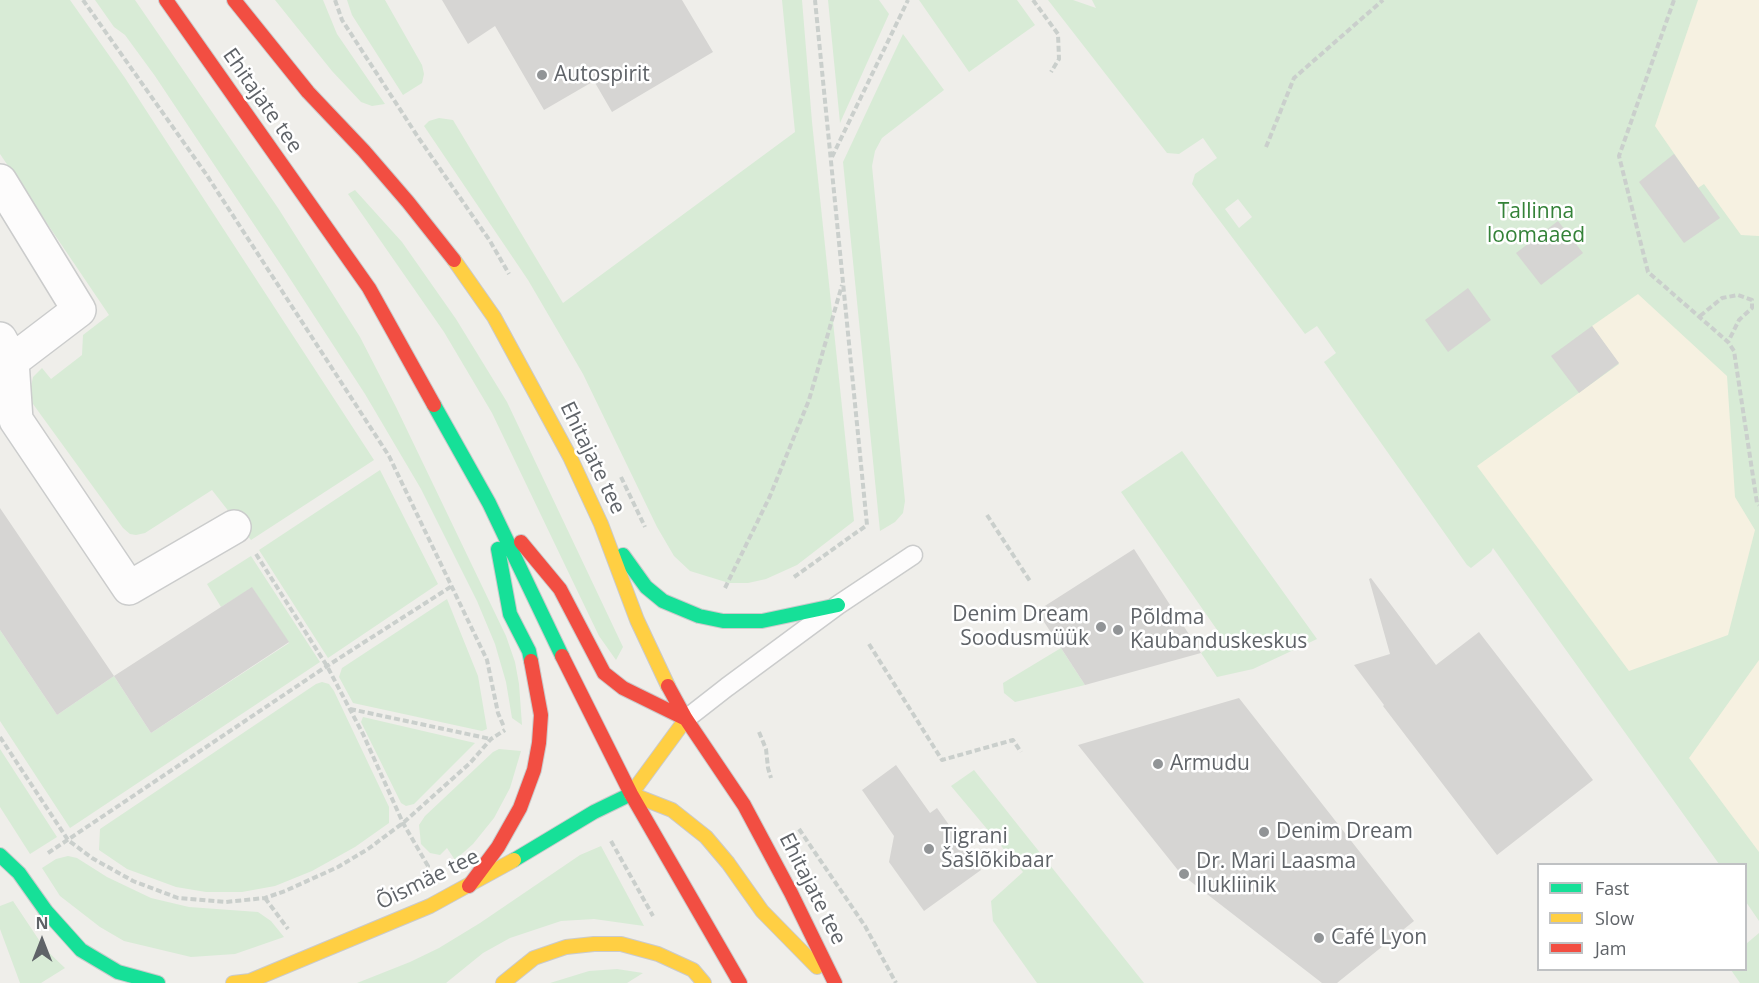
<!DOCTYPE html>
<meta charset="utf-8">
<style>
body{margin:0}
#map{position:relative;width:1759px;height:983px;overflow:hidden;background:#efeeea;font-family:"Open Sans",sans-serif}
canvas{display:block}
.legend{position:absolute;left:1537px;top:863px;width:210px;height:108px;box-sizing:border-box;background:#fff;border:2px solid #bfc1c3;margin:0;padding:8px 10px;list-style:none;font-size:18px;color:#5f6368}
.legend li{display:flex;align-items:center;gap:12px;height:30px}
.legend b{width:30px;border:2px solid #bfc1c3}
.north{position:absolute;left:12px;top:911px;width:60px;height:60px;-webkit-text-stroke:4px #fff;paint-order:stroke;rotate:0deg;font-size:16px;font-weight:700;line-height:24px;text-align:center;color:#5f6368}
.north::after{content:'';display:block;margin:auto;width:21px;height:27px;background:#5f6368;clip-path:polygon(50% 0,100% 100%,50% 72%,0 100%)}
</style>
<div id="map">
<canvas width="1759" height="983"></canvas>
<ul class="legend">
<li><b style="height:8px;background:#16e098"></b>Fast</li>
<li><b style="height:8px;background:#ffcf43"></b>Slow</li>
<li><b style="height:8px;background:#f24e42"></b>Jam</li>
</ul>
<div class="north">N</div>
</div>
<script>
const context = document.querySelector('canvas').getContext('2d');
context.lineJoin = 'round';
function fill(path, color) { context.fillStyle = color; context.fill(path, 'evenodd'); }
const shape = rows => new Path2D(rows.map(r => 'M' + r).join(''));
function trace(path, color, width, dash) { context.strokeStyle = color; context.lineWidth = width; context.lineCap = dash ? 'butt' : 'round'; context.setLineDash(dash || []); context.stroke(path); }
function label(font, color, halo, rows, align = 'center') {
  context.font = font + ' "Open Sans",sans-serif'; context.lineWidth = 5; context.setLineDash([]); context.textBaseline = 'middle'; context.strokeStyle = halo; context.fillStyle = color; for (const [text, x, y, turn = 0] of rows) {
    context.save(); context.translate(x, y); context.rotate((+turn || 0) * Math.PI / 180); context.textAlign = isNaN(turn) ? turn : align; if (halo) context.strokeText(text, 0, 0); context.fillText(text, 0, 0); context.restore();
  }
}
fill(shape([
 [0,0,70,0,125,78,374,460,251,540,212,490,145,533,136,535,130,534,123,528,33,404,30,391,33,377,42,368,51,379,82,355,83,335,109,315,0,154],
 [95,0,135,0,278,208,360,337,396,407,506,636,515,662,519,684,522,725,512,718,506,682,495,644,477,601,421,489,365,394,285,271,155,76,125,35,114,27],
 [275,0,323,0,337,34,385,104,372,106,361,102,332,71],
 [347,0,385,0,422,65,424,74,422,83,403,95,352,15],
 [782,0,802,0,812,122,854,521,797,565,766,579,748,583,729,583,690,571,674,556,657,527,583,374,528,280,424,126,429,121,439,118,453,120,563,303,795,132],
 [828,0,879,0,889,14,840,123],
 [919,0,1017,0,1035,25,969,72],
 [1048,0,1073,0,1096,8,1092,0,1759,0,1759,921,1746,902,1746,864,1719,864,1493,548,1491,552,1471,568,1467,565,1324,362,1336,353,1317,326,1305,334,1192,184,1195,174,1217,158,1203,138,1179,154,1167,153],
 [1238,199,1252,217,1239,228,1225,209],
 [903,34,944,90,882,138,875,151,872,166,905,501,903,513,895,522,880,531,843,162],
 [355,190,402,242,456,319,507,402,623,647,616,660,599,636,492,413,444,332,348,194],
 [1182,451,1317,639,1253,669,1217,677,1201,653,1222,637,1121,492],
 [380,470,438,584,328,658,259,550],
 [251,556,320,662,70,828,0,721,0,630,57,715,114,676,151,733,289,643,252,588,221,607,207,584],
 [447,599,478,676,487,729,482,731,353,703,339,677,342,668],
 [1061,648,1085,685,1015,702,1004,693,1003,683],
 [322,682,329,684,334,691,389,807,389,823,355,847,312,871,275,886,242,892,206,892,176,887,127,869,99,850,100,829,316,684],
 [363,717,475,743,414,804,406,806,401,803,361,722],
 [0,749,57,837,30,854,0,807],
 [499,749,521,751,510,788,494,818,473,844,455,860,447,848,440,855,430,853,421,844,419,825,425,816,493,752],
 [974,770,1144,983,1037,983,993,921,991,901,1023,872,951,786],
 [601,846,644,926,594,919,561,921,510,938,483,953,446,983,357,983,410,962,439,948,480,923,580,855],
 [68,856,77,858,107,877,151,898,189,907,258,912,271,921,284,937,235,954,191,957,124,941,100,927,60,896,42,868,56,859],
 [13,901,45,949,65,968,41,983,20,983,0,929,0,906],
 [1759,933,1759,983,1740,983,1731,970,1746,970,1746,944],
 [617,969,643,973,627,983,550,983,589,971]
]), '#d8ebd6');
fill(shape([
 [1698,0,1759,0,1759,236,1741,235,1704,184,1698,188,1655,126],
 [1638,294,1727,376,1735,497,1755,530,1728,635,1629,671,1477,466,1619,364,1592,326],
 [1759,660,1759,852,1689,758]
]), '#f6f1e1');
fill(shape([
 [442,0,682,0,713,52,612,112,594,81,544,110,495,26,468,44],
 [1674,154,1720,218,1684,243,1639,182],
 [1558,221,1583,253,1541,285,1516,253],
 [1468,288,1491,320,1448,352,1425,320],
 [1592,326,1619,363,1579,393,1551,356],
 [0,508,114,676,57,715,0,630],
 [1134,549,1201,653,1085,685,1037,611],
 [1371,578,1436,665,1479,632,1593,780,1497,855,1383,706,1384,705,1354,665,1390,654,1369,579],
 [252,587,289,642,151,733,114,676],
 [1239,698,1414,921,1337,983,1322,983,1181,874,1078,745],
 [896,765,930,813,937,808,981,870,924,911,889,862,894,836,862,790]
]), '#d6d5d3');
const lane = shape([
 [686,719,727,687,838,605,913,555]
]);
const street = shape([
 [0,181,79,310,12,361],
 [0,339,12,361,16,420,129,588,234,527]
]);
const fast = shape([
 [434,405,489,503,562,656],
 [498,549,510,614,529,651,531,661],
 [623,555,646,587,663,601,699,616,723,621,762,621,838,605],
 [0,855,19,873,46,911,81,950,118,972,158,983],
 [514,860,594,812,631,794]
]);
const slow = shape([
 [454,260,494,317,570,457,601,524,637,620,668,686],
 [631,794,672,810,706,837,728,863,762,911,817,967],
 [631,794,686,719],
 [233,983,250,981,430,906,514,860],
 [503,983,534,958,566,947,594,944,621,944,658,954,693,970,704,983]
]);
const jam = shape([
 [166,0,369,288,434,405],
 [234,0,308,92,364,151,408,202,454,260],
 [521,542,560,589,604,673,623,688,686,719],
 [562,656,631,794,740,983],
 [668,686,686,719,744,805,791,893,835,983],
 [469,886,498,847,520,808,534,770,539,743,541,715,531,661]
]);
trace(lane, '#cbcccc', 21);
trace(street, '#cbcccc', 36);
trace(fast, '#cacacb', 16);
trace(slow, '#cacacb', 16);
trace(jam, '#cacacb', 16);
trace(shape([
 [83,0,206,174,389,456,487,660,498,713,504,727],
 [335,0,342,20,418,137,490,241,509,274],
 [1033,0,1058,34,1059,59,1051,72],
 [1674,0,1619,156,1648,272,1728,342,1734,351,1757,503,1759,505],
 [1266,147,1294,78,1383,0],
 [832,157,908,0],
 [1700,316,1722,298,1738,295,1752,300,1752,308,1739,320,1728,342],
 [621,477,645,527],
 [987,515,1030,581],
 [256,554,327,666,363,734,403,823,428,866,426,867],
 [794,577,867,525,815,0],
 [725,588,770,496,809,400,842,285],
 [869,644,942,760,1013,740,1021,752],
 [350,709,491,739],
 [759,732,766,749,768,768,771,778],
 [0,737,68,840,92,858,133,881,178,898,226,902,265,898,285,891,338,867,368,849,403,823,470,763,491,739,505,730],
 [799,829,865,926,896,983],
 [611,841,653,916],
 [48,853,327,666,452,586],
 [265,898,288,929]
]), '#cacfcc', 4, [6, 3]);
trace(lane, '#fdfcfc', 18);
trace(street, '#fdfcfc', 33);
trace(fast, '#16e098', 14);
trace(slow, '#ffcf43', 14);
trace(jam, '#f24e42', 14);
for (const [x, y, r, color] of [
 [542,75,6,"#919496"],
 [1101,627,6,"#919496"],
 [1118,630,6,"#919496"],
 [1158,764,6,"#919496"],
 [1264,832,6,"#919496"],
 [929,849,6,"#919496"],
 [1184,874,6,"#919496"],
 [1319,938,6,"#919496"]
]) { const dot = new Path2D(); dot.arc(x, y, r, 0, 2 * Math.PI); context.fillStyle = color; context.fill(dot); trace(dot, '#fff', 2); }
label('21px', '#5f6368', '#fff', [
 ["Autospirit",554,75],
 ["Denim Dream",1089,615,"right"],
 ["Soodusmüük",1089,639,"right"],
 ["Põldma",1130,618],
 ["Kaubanduskeskus",1130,642],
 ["Armudu",1170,764],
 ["Denim Dream",1276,832],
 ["Tigrani",941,837],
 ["Šašlõkibaar",941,861],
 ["Dr. Mari Laasma",1196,862],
 ["Ilukliinik",1196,886],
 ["Café Lyon",1331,938]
], 'left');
label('21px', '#5f6368', '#fff', [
 ["Ehitajate tee",262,101,55],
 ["Ehitajate tee",592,458,64],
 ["Õismäe tee",428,880,-26],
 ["Ehitajate tee",812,889,63]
]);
label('21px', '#348238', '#fff', [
 ["Tallinna",1536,212],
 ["loomaaed",1536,236]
]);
</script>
